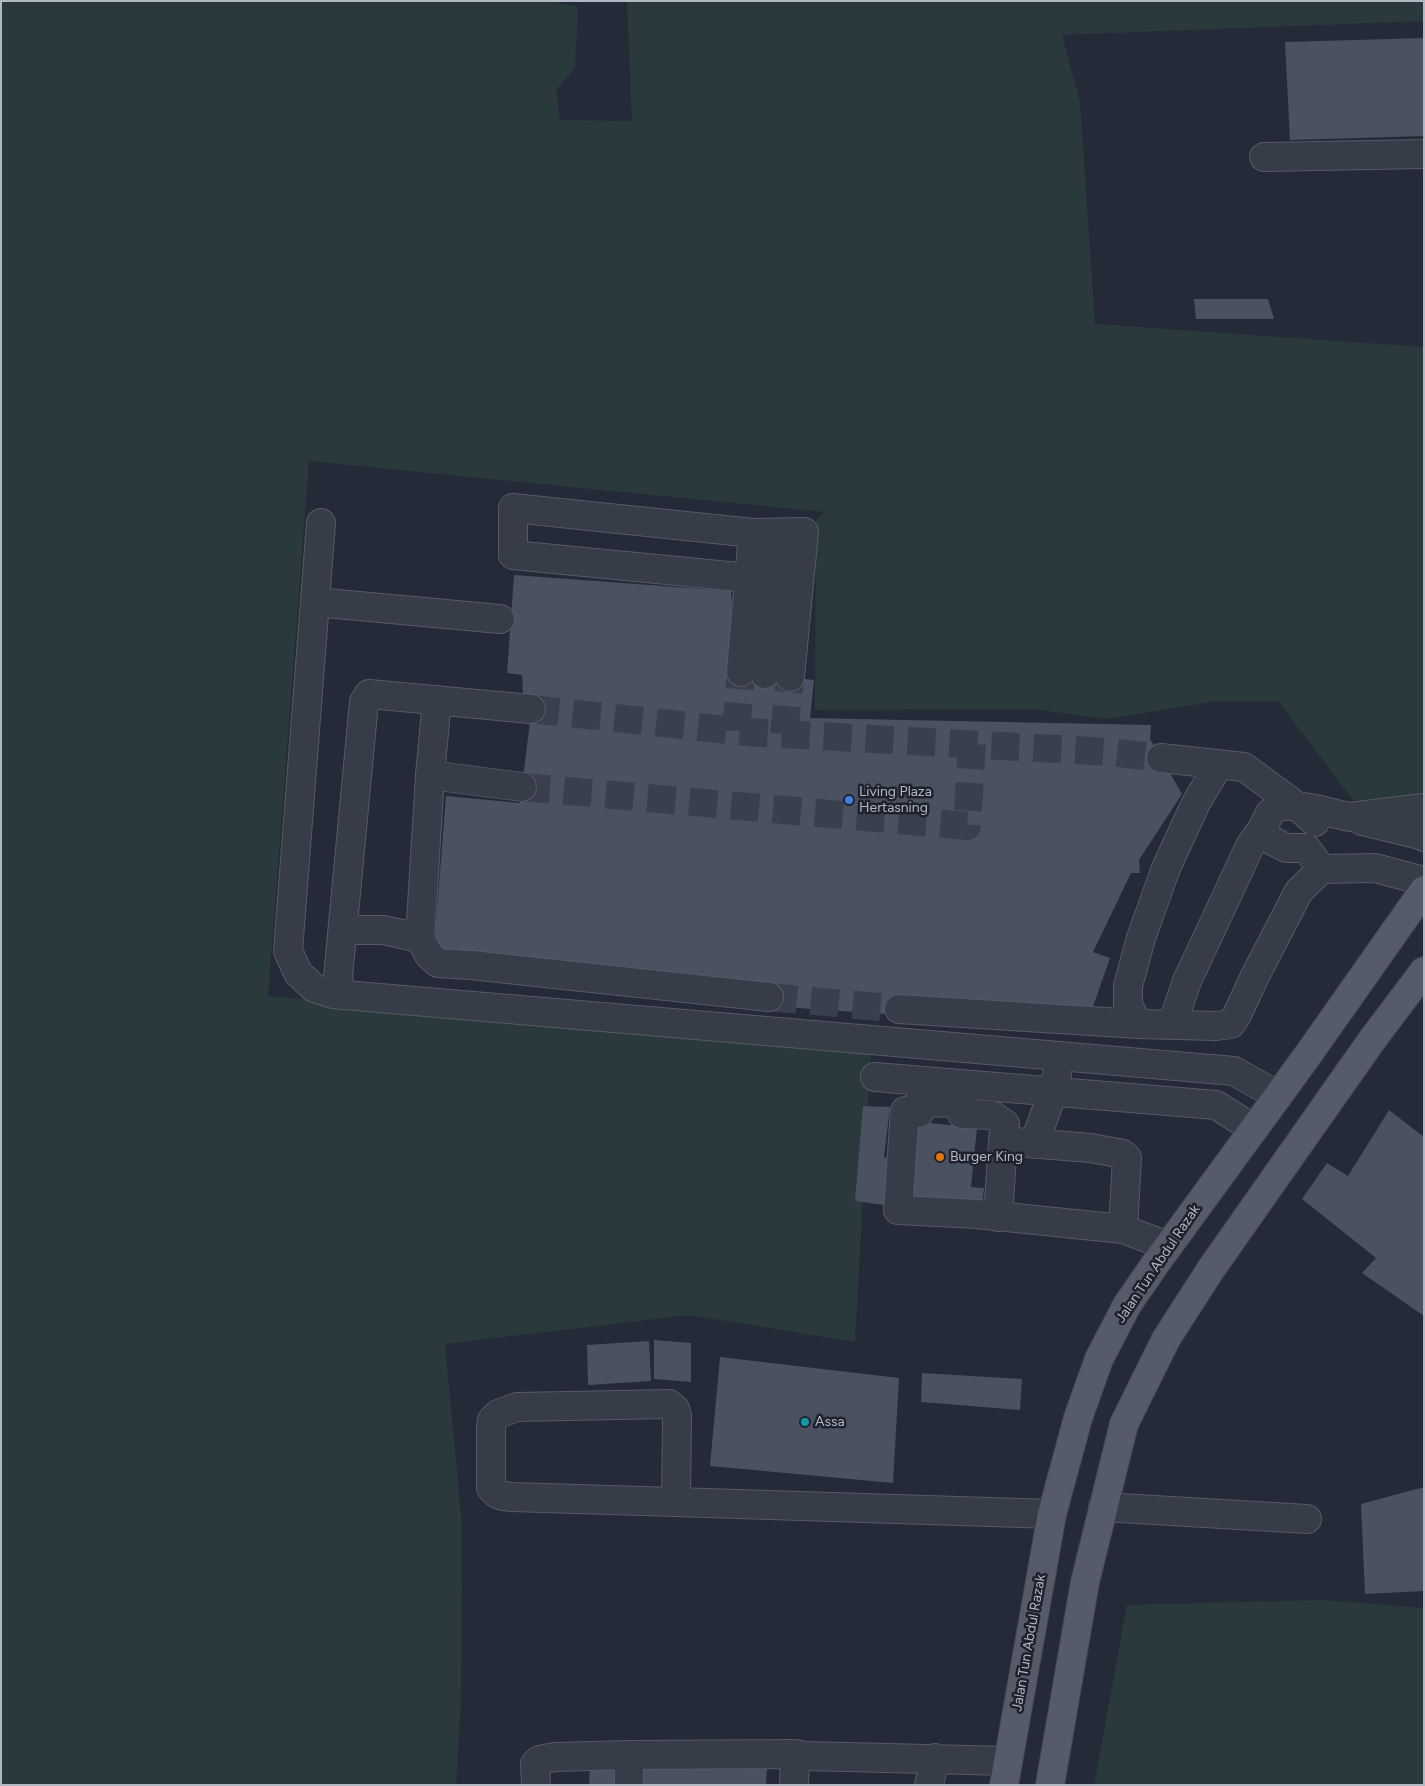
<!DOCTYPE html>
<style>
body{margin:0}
#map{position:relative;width:1425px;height:1786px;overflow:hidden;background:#242a37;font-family:Figtree,sans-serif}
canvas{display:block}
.frame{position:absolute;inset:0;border:2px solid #b2b7c4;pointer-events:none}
</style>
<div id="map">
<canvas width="1425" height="1786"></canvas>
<div class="frame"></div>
</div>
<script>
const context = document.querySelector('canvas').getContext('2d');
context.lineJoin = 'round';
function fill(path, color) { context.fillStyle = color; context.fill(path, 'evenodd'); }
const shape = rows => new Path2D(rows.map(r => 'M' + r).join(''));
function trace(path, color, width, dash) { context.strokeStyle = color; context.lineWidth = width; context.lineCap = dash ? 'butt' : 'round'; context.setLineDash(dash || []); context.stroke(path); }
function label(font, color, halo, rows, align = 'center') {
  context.font = font + ' Figtree,sans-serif'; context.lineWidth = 5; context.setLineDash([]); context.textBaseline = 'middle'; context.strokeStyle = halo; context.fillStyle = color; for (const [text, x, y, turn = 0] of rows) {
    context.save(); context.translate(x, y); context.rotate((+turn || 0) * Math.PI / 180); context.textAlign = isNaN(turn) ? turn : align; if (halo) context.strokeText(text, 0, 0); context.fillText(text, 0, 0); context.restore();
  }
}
fill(shape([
 [1,1,548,1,578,7,575,68,556,90,560,120,632,121,627,1,1424,1,1424,21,1062,35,1080,102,1095,324,1424,347,1424,795,1353,800,1278,701,1218,701,1109,719,1032,709,815,710,816,520,825,512,309,461,268,996,871,1050,855,1342,689,1315,445,1344,462,1525,461,1701,456,1785,1,1785],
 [1322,1600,1424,1608,1424,1785,1094,1785,1127,1605]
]), '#2a3a3c');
fill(shape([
 [1424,38,1424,136,1290,140,1285,42],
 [1194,299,1268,299,1274,319,1196,319],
 [514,575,731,591,735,671,814,680,810,718,1151,725,1150,739,1182,794,1139,860,1140,873,1131,873,1093,952,1110,958,1088,1021,899,1015,769,1006,434,949,446,796,520,803,533,697,523,695,522,675,507,673],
 [863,1106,890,1107,884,1157,896,1159,891,1206,855,1201],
 [1389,1110,1424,1137,1424,1316,1362,1273,1376,1258,1302,1199,1327,1163,1348,1176],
 [910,1121,977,1128,971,1187,984,1188,982,1210,902,1203],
 [654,1340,691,1343,691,1382,654,1379],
 [649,1341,651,1381,588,1385,587,1345],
 [720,1357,899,1378,893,1483,710,1466],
 [922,1373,1022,1379,1020,1410,921,1402],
 [1424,1487,1424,1591,1365,1594,1361,1504],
 [637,1764,767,1764,766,1785,637,1785],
 [590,1766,620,1770,619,1785,589,1785]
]), '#4a5161');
trace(shape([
 [531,709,746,732,1110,752,1161,758],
 [736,731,741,672],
 [784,734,790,677],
 [522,787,967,826,972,744],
 [769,997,899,1009]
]), '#393f4c', 28, [28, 14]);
const minor = shape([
 [1264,157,1424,154],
 [321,523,288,951,298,973,314,988,333,994,1234,1071,1278,1096],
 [749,578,513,555,513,508,753,533],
 [315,602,500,619],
 [741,672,753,533,804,532,790,677],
 [765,674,778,533],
 [1161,758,1244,767,1297,806,1316,809,1349,817,1424,808],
 [430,775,437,700],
 [1362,821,1420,835,1424,837],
 [1262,829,1271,840,1286,848,1306,848,1322,869],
 [343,930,383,930,420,938,429,955,438,963,471,965,769,997],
 [420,938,430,775,522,787],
 [341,995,338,977,364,702,369,694,531,709],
 [899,1009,1138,1024,1216,1026,1231,1024,1237,1015,1255,976,1299,891,1322,869,1375,868,1424,881],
 [1138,1024,1128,1005,1128,986,1141,938,1166,868,1196,803,1219,764],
 [1184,1025,1175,1016,1187,981,1250,846,1262,829,1270,813,1279,806,1297,806,1315,822],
 [875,1077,1216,1105,1254,1129],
 [1034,1144,1053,1092,1057,1075],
 [998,1217,1003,1141],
 [1123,1229,1127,1158,1123,1154,1091,1148,1003,1141,1005,1124,992,1115,962,1114,963,1103,919,1102,919,1113,905,1111,898,1210,977,1214,1123,1229,1168,1246],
 [676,1502,677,1416,675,1409,669,1404,517,1407,498,1414,492,1420,491,1428,491,1488,497,1494,503,1496,512,1497,676,1502,1052,1514],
 [1103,1507,1307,1519],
 [536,1785,535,1764,539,1760,555,1757,629,1755],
 [629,1785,629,1755,795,1754,805,1756,1008,1761],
 [794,1785,795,1754],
 [929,1785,935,1758]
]);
const major = shape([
 [1004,1785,1052,1514,1078,1418,1099,1359,1127,1305,1156,1263,1305,1059,1424,890],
 [1050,1785,1085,1582,1124,1424,1166,1339,1211,1269,1372,1040,1424,971]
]);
trace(minor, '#555a66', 30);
trace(major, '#414651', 30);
trace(minor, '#373d48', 28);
trace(major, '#555b68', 28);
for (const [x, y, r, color] of [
 [849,800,5,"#3f7fe0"],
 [940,1157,5,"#e8710a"],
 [805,1422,5,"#0f9aa8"]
]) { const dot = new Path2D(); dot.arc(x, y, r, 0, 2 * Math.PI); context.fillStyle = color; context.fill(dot); trace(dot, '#1d222d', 2); }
label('14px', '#b2b7c4', '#1d222d', [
 ["Living Plaza",859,792],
 ["Hertasning",859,808],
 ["Burger King",950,1157],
 ["Assa",815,1422]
], 'left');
label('14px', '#b2b7c4', '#1d222d', [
 ["Jalan Tun Abdul Razak",1158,1264,-56],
 ["Jalan Tun Abdul Razak",1029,1643,-80]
]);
</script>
